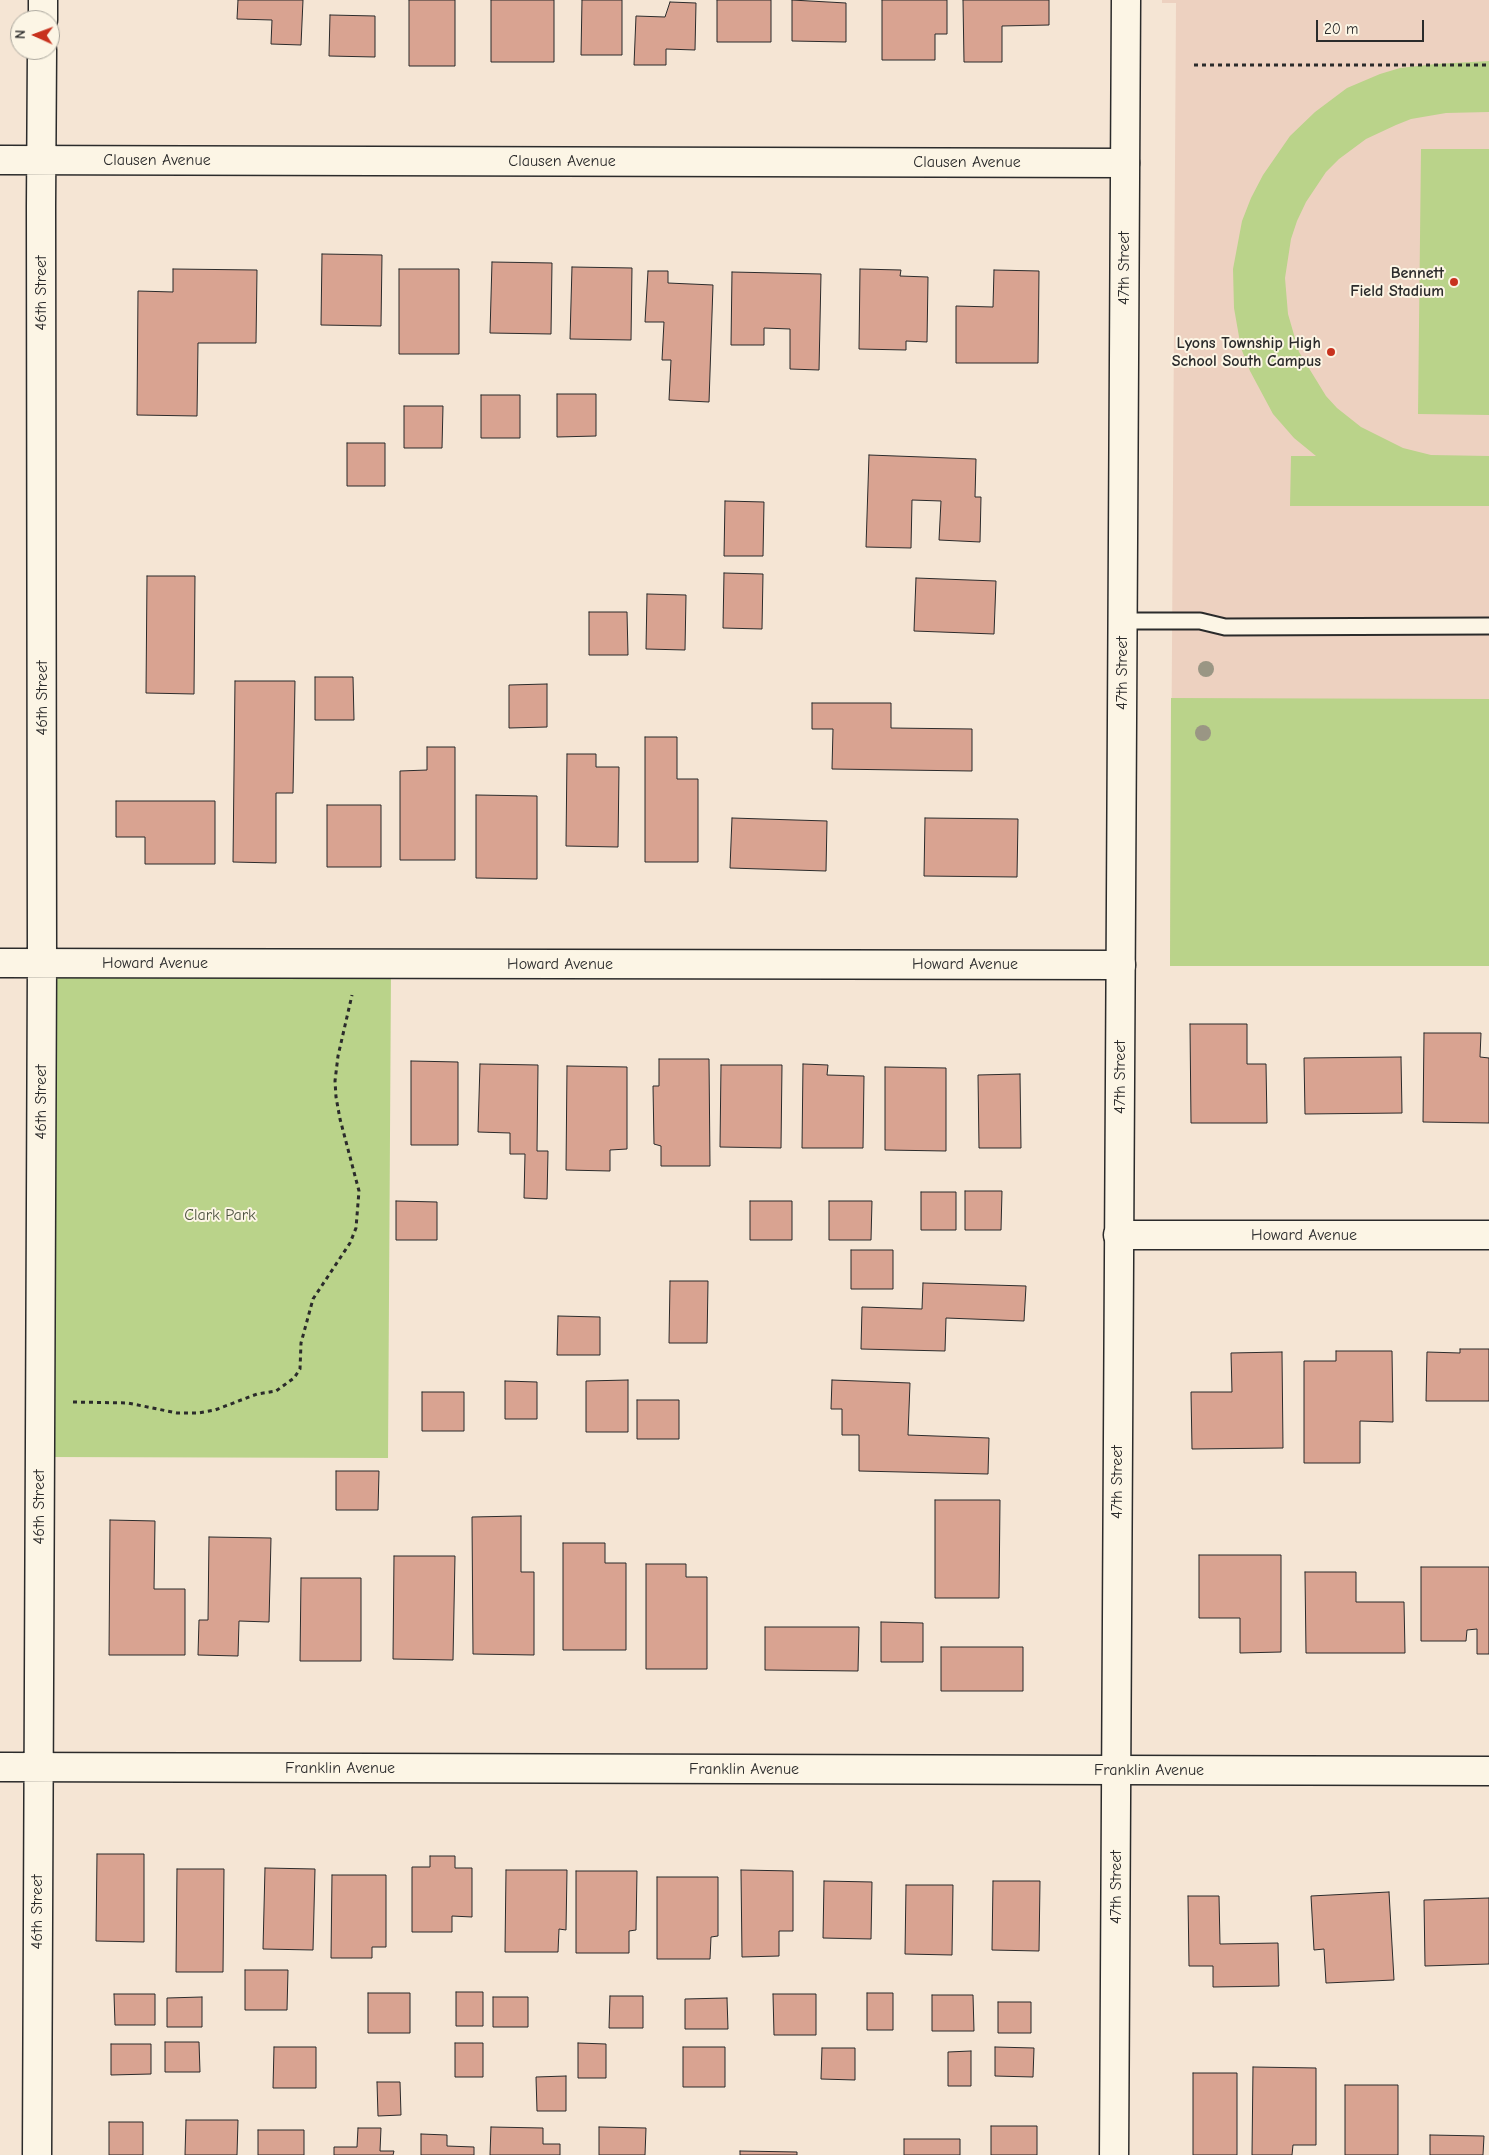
<!DOCTYPE html>
<style>
body{margin:0}
#map{position:relative;width:1489px;height:2155px;overflow:hidden;background:#f5e5d4;font-family:"Comic Neue",sans-serif}
canvas{display:block}
.north{position:absolute;left:10px;top:10px;width:50px;height:50px;box-sizing:border-box;background:#fcf5e5;border:1px solid #a8a49b;border-radius:50%;rotate:272deg;font-size:14px;font-weight:700;line-height:20px;text-align:center;color:#2b2b2b}
.north::after{content:'';display:block;margin:auto;width:18px;height:22px;background:#c8321e;clip-path:polygon(50% 0,100% 100%,50% 72%,0 100%)}
.scale{position:absolute;left:1316px;top:20px;width:108px;height:22px;box-sizing:border-box;border:2px solid #2b2b2b;border-top:0;padding-left:6px;font-size:15px;line-height:18px;white-space:nowrap;color:#2b2b2b;-webkit-text-stroke:4px #fcf5e5;paint-order:stroke}
</style>
<div id="map">
<canvas width="1489" height="2155"></canvas>
<div class="north">N</div>
<div class="scale">20 m</div>
</div>
<script>
const context = document.querySelector('canvas').getContext('2d');
context.lineJoin = 'round';
function fill(path, color) { context.fillStyle = color; context.fill(path, 'evenodd'); }
const shape = rows => new Path2D(rows.map(r => 'M' + r).join(''));
function trace(path, color, width, dash) { context.strokeStyle = color; context.lineWidth = width; context.lineCap = dash ? 'butt' : 'round'; context.setLineDash(dash || []); context.stroke(path); }
function label(font, color, halo, rows, align = 'center') {
  context.font = font + ' "Comic Neue",sans-serif'; context.lineWidth = 4; context.setLineDash([]); context.textBaseline = 'middle'; context.strokeStyle = halo; context.fillStyle = color; for (const [text, x, y, turn = 0] of rows) {
    context.save(); context.translate(x, y); context.rotate((+turn || 0) * Math.PI / 180); context.textAlign = isNaN(turn) ? turn : align; if (halo) context.strokeText(text, 0, 0); context.fillText(text, 0, 0); context.restore();
  }
}
fill(shape([
 [1162,0,1489,0,1489,966,1170,966,1176,3,1162,3]
]), '#edd1c0');
fill(shape([
 [1489,61,1489,112,1446,113,1411,119,1396,125,1366,139,1339,159,1326,172,1306,202,1297,221,1291,239,1285,278,1288,314,1299,352,1326,396,1337,408,1361,427,1403,448,1431,455,1489,456,1489,506,1290,506,1291,456,1316,456,1294,438,1273,414,1250,371,1241,348,1234,308,1233,269,1242,221,1251,198,1263,175,1290,136,1315,112,1347,88,1380,74,1400,68,1436,64],
 [1421,149,1489,149,1489,415,1418,414],
 [1171,698,1489,699,1489,966,1170,966],
 [52,972,391,972,388,1458,48,1457]
]), '#bad38a');
const building = shape([
 [238,0,303,0,301,45,271,44,272,20,237,19,238,0],
 [409,0,455,0,455,66,409,66,409,0],
 [491,0,554,0,554,62,491,62,491,0],
 [582,0,622,0,622,55,581,55,582,0],
 [717,0,771,0,771,42,717,42,717,0],
 [792,0,846,3,846,42,792,41,792,0],
 [882,0,947,0,947,34,935,34,935,60,882,60,882,0],
 [963,0,1049,0,1049,25,1002,26,1002,62,964,62,963,0],
 [670,2,696,3,695,50,666,49,666,65,634,65,636,16,665,17,670,2],
 [330,15,375,16,375,57,329,56,330,15],
 [322,254,382,255,381,326,321,325,322,254],
 [492,262,552,263,551,334,490,333,492,262],
 [572,267,632,268,631,340,570,339,572,267],
 [173,269,257,270,256,343,198,343,197,416,137,415,138,291,173,292,173,269],
 [399,269,459,269,459,354,399,354,399,269],
 [860,269,901,270,900,276,928,277,927,342,906,341,906,350,859,349,860,269],
 [994,270,1039,271,1038,363,956,363,956,306,993,307,994,270],
 [648,271,668,271,668,283,713,285,709,402,669,400,671,360,662,360,664,322,645,322,648,271],
 [732,272,821,274,819,370,790,369,790,329,764,328,764,345,731,345,732,272],
 [557,394,596,394,596,436,557,437,557,394],
 [481,395,520,395,520,438,481,438,481,395],
 [404,406,443,406,442,448,404,448,404,406],
 [347,443,385,443,385,486,347,486,347,443],
 [869,455,976,459,975,497,981,497,980,542,939,540,941,501,912,500,911,548,866,547,869,455],
 [725,501,764,502,763,556,724,556,725,501],
 [724,573,763,574,762,629,723,628,724,573],
 [147,576,195,576,194,694,146,693,147,576],
 [916,578,996,581,994,634,914,631,916,578],
 [647,594,686,595,685,650,646,649,647,594],
 [589,612,627,612,628,655,589,655,589,612],
 [315,677,353,677,354,720,315,720,315,677],
 [235,681,295,681,293,793,276,793,276,863,233,862,235,681],
 [547,684,547,727,509,728,509,685,547,684],
 [812,703,891,703,891,728,972,729,972,771,832,769,833,729,812,729,812,703],
 [645,737,677,737,677,779,698,779,698,862,645,862,645,737],
 [427,747,455,747,455,860,400,860,400,771,427,770,427,747],
 [567,754,596,754,596,767,619,767,618,847,566,846,567,754],
 [476,795,537,796,537,879,476,878,476,795],
 [116,801,215,801,215,864,145,864,145,837,116,837,116,801],
 [327,805,381,805,381,867,327,867,327,805],
 [732,818,827,821,826,871,730,868,732,818],
 [925,818,1018,819,1017,877,924,876,925,818],
 [1190,1024,1247,1024,1247,1064,1266,1064,1267,1123,1191,1123,1190,1024],
 [1424,1033,1481,1033,1480,1057,1489,1058,1489,1123,1423,1122,1424,1033],
 [1401,1057,1402,1113,1305,1114,1304,1058,1401,1057],
 [659,1059,709,1059,710,1166,661,1166,661,1146,654,1144,653,1086,659,1086,659,1059],
 [411,1061,458,1062,458,1145,411,1145,411,1061],
 [480,1064,538,1065,537,1151,548,1151,547,1199,524,1198,525,1154,510,1154,510,1133,478,1132,480,1064],
 [803,1064,828,1065,827,1075,864,1076,863,1148,802,1148,803,1064],
 [721,1065,782,1065,781,1148,720,1147,721,1065],
 [567,1066,627,1067,627,1149,610,1150,610,1171,566,1170,567,1066],
 [885,1067,946,1068,946,1151,885,1150,885,1067],
 [1020,1074,1021,1148,979,1148,978,1075,1020,1074],
 [965,1191,1002,1191,1001,1230,965,1230,965,1191],
 [921,1192,956,1192,956,1230,921,1230,921,1192],
 [396,1201,437,1202,437,1240,396,1240,396,1201],
 [750,1201,792,1201,792,1240,750,1240,750,1201],
 [829,1201,872,1201,871,1240,829,1240,829,1201],
 [851,1250,893,1250,893,1289,851,1289,851,1250],
 [670,1281,708,1281,707,1343,669,1343,670,1281],
 [923,1283,1026,1286,1024,1321,946,1318,945,1351,861,1349,862,1307,922,1309,923,1283],
 [558,1316,600,1317,600,1355,557,1355,558,1316],
 [1460,1349,1489,1349,1489,1401,1426,1401,1427,1352,1460,1353,1460,1349],
 [1336,1351,1392,1351,1393,1422,1360,1421,1360,1463,1304,1463,1304,1361,1336,1361,1336,1351],
 [1282,1352,1283,1448,1192,1449,1191,1392,1232,1392,1231,1353,1282,1352],
 [628,1380,628,1432,586,1432,586,1381,628,1380],
 [832,1380,910,1383,908,1435,989,1438,988,1474,859,1471,859,1435,842,1435,842,1409,831,1409,832,1380],
 [505,1381,537,1382,537,1419,505,1419,505,1381],
 [422,1392,464,1392,464,1431,422,1431,422,1392],
 [637,1400,679,1400,679,1439,637,1439,637,1400],
 [336,1471,379,1471,378,1510,336,1510,336,1471],
 [935,1500,1000,1500,999,1598,935,1598,935,1500],
 [521,1516,521,1572,534,1572,534,1655,473,1654,472,1517,521,1516],
 [110,1520,155,1521,154,1589,185,1589,185,1655,109,1655,110,1520],
 [209,1537,271,1538,269,1622,239,1621,238,1656,198,1655,199,1620,208,1620,209,1537],
 [563,1543,605,1543,605,1563,626,1563,626,1650,563,1650,563,1543],
 [1199,1555,1281,1555,1281,1652,1240,1653,1240,1618,1199,1618,1199,1555],
 [394,1556,455,1556,453,1660,393,1659,394,1556],
 [646,1564,686,1564,686,1577,707,1577,707,1669,646,1669,646,1564],
 [1421,1567,1489,1567,1489,1654,1477,1654,1477,1629,1467,1630,1466,1641,1421,1641,1421,1567],
 [1305,1572,1356,1572,1356,1602,1404,1602,1405,1653,1306,1653,1305,1572],
 [301,1578,361,1578,361,1661,300,1661,301,1578],
 [881,1622,923,1623,923,1662,881,1662,881,1622],
 [765,1627,859,1627,858,1671,765,1670,765,1627],
 [941,1647,1023,1647,1023,1691,941,1691,941,1647],
 [97,1854,144,1854,144,1942,96,1941,97,1854],
 [430,1856,455,1856,455,1868,472,1868,472,1917,452,1916,452,1932,412,1932,412,1867,430,1867,430,1856],
 [265,1868,315,1869,313,1950,263,1949,265,1868],
 [177,1869,224,1869,223,1972,176,1972,177,1869],
 [506,1870,567,1870,566,1930,559,1929,558,1952,505,1952,506,1870],
 [741,1870,793,1871,793,1931,779,1931,779,1956,742,1957,741,1870],
 [576,1871,637,1871,636,1930,629,1931,629,1953,576,1953,576,1871],
 [332,1875,386,1875,386,1947,372,1947,372,1958,331,1958,332,1875],
 [657,1877,718,1877,718,1936,711,1937,710,1959,657,1959,657,1877],
 [824,1881,872,1882,871,1939,823,1938,824,1881],
 [993,1881,1040,1881,1039,1951,992,1950,993,1881],
 [906,1885,953,1885,952,1955,905,1954,906,1885],
 [1389,1892,1394,1980,1326,1983,1324,1949,1314,1950,1311,1896,1389,1892],
 [1188,1896,1219,1896,1220,1944,1278,1943,1279,1986,1213,1987,1213,1966,1189,1966,1188,1896],
 [1489,1898,1489,1964,1425,1966,1424,1900,1489,1898],
 [245,1970,288,1970,287,2010,245,2010,245,1970],
 [456,1992,483,1992,483,2026,456,2026,456,1992],
 [368,1993,410,1993,410,2033,368,2033,368,1993],
 [867,1993,893,1993,893,2030,867,2030,867,1993],
 [114,1994,155,1994,155,2025,115,2025,114,1994],
 [773,1994,816,1994,816,2035,774,2035,773,1994],
 [932,1995,973,1995,974,2031,932,2031,932,1995],
 [610,1996,643,1996,643,2028,609,2028,610,1996],
 [202,1997,202,2027,167,2027,167,1998,202,1997],
 [493,1997,528,1997,528,2027,493,2027,493,1997],
 [727,1998,728,2029,685,2029,685,1999,727,1998],
 [998,2002,1031,2002,1031,2033,998,2033,998,2002],
 [165,2042,199,2042,200,2072,165,2072,165,2042],
 [455,2043,483,2043,483,2077,455,2077,455,2043],
 [578,2043,606,2044,606,2078,578,2078,578,2043],
 [111,2044,151,2044,151,2074,111,2075,111,2044],
 [274,2047,316,2047,316,2088,273,2088,274,2047],
 [683,2047,725,2047,725,2087,683,2087,683,2047],
 [995,2047,1034,2048,1033,2077,995,2076,995,2047],
 [822,2048,855,2048,855,2080,821,2079,822,2048],
 [971,2051,971,2086,948,2086,948,2052,971,2051],
 [1253,2067,1316,2068,1316,2145,1293,2145,1292,2155,1252,2155,1253,2067],
 [1193,2073,1237,2073,1237,2155,1193,2155,1193,2073],
 [566,2076,566,2111,537,2111,536,2077,566,2076],
 [377,2082,400,2082,401,2115,378,2116,377,2082],
 [1345,2085,1398,2085,1398,2155,1345,2155,1345,2085],
 [186,2120,238,2120,237,2155,185,2155,186,2120],
 [109,2122,143,2122,143,2155,109,2155,109,2122],
 [991,2126,1037,2126,1037,2155,991,2155,991,2126],
 [491,2127,543,2128,543,2144,560,2144,560,2155,490,2155,491,2127],
 [599,2127,646,2128,645,2155,599,2155,599,2127],
 [358,2128,381,2128,380,2151,394,2151,393,2155,334,2155,334,2147,357,2147,358,2128],
 [258,2130,304,2130,304,2155,258,2155,258,2130],
 [421,2134,447,2135,447,2146,474,2147,474,2155,421,2155,421,2134],
 [1430,2135,1484,2136,1483,2155,1430,2155,1430,2135],
 [904,2139,960,2139,960,2155,904,2155,904,2139],
 [740,2151,797,2152,797,2155,740,2155,740,2151]
]);
fill(building, '#d9a391');
trace(building, '#2b2b2b', 1);
const lane = shape([
 [1122,621,1200,621,1225,627,1489,626]
]);
const street = shape([
 [43,20,43,0],
 [0,160,1125,163],
 [0,963,1121,965],
 [1118,1235,1489,1235],
 [0,1767,1489,1771],
 [37,2155,42,963,41,206,42,50]
]);
const secondary = shape([
 [1114,2155,1126,0]
]);
trace(lane, '#2b2b2b', 19);
trace(street, '#2b2b2b', 31);
trace(secondary, '#2b2b2b', 31);
trace(shape([
 [1194,65,1489,65],
 [73,1402,128,1403,177,1413,198,1413,215,1410,257,1394,276,1391,294,1378,300,1369,301,1343,313,1299,350,1243,356,1228,359,1191,340,1119,336,1097,335,1081,338,1056,352,995]
]), '#2b2b2b', 3, [4, 4]);
trace(lane, '#fcf5e5', 15);
trace(street, '#fcf5e5', 28);
trace(secondary, '#fcf5e5', 28);
context.fillStyle = '#9a9684';
for (const [x, y] of [
 [1206,669],
 [1203,733]
]) { context.beginPath(); context.arc(x, y, 8, 0, 2 * Math.PI); context.fill(); }
for (const [x, y, r, color] of [
 [1454,282,5,"#c8321e"],
 [1331,352,5,"#c8321e"]
]) { const dot = new Path2D(); dot.arc(x, y, r, 0, 2 * Math.PI); context.fillStyle = color; context.fill(dot); trace(dot, '#fcf5e5', 2); }
label('16px', '#2b2b2b', '#fcf5e5', [
 ["Clausen Avenue",157,160],
 ["Clausen Avenue",562,161],
 ["Clausen Avenue",967,162],
 ["47th Street",1124,268,-90],
 ["46th Street",41,293,-90],
 ["47th Street",1122,673,-90],
 ["46th Street",42,698,-90],
 ["Howard Avenue",155,963],
 ["Howard Avenue",560,964],
 ["Howard Avenue",965,964],
 ["47th Street",1120,1077,-90],
 ["46th Street",41,1102,-90],
 ["Howard Avenue",1304,1235],
 ["47th Street",1117,1482,-90],
 ["46th Street",39,1507,-90],
 ["Franklin Avenue",340,1768],
 ["Franklin Avenue",744,1769],
 ["Franklin Avenue",1149,1770],
 ["47th Street",1116,1887,-90],
 ["46th Street",37,1912,-90]
]);
label('bold 16px', '#2b2b2b', '#fcf5e5', [
 ["Bennett",1444,273],
 ["Field Stadium",1444,291],
 ["Lyons Township High",1321,343],
 ["School South Campus",1321,361]
], 'right');
label('16px', '#4f5543', '#fcf5e5', [
 ["Clark Park",220,1215]
]);
</script>
